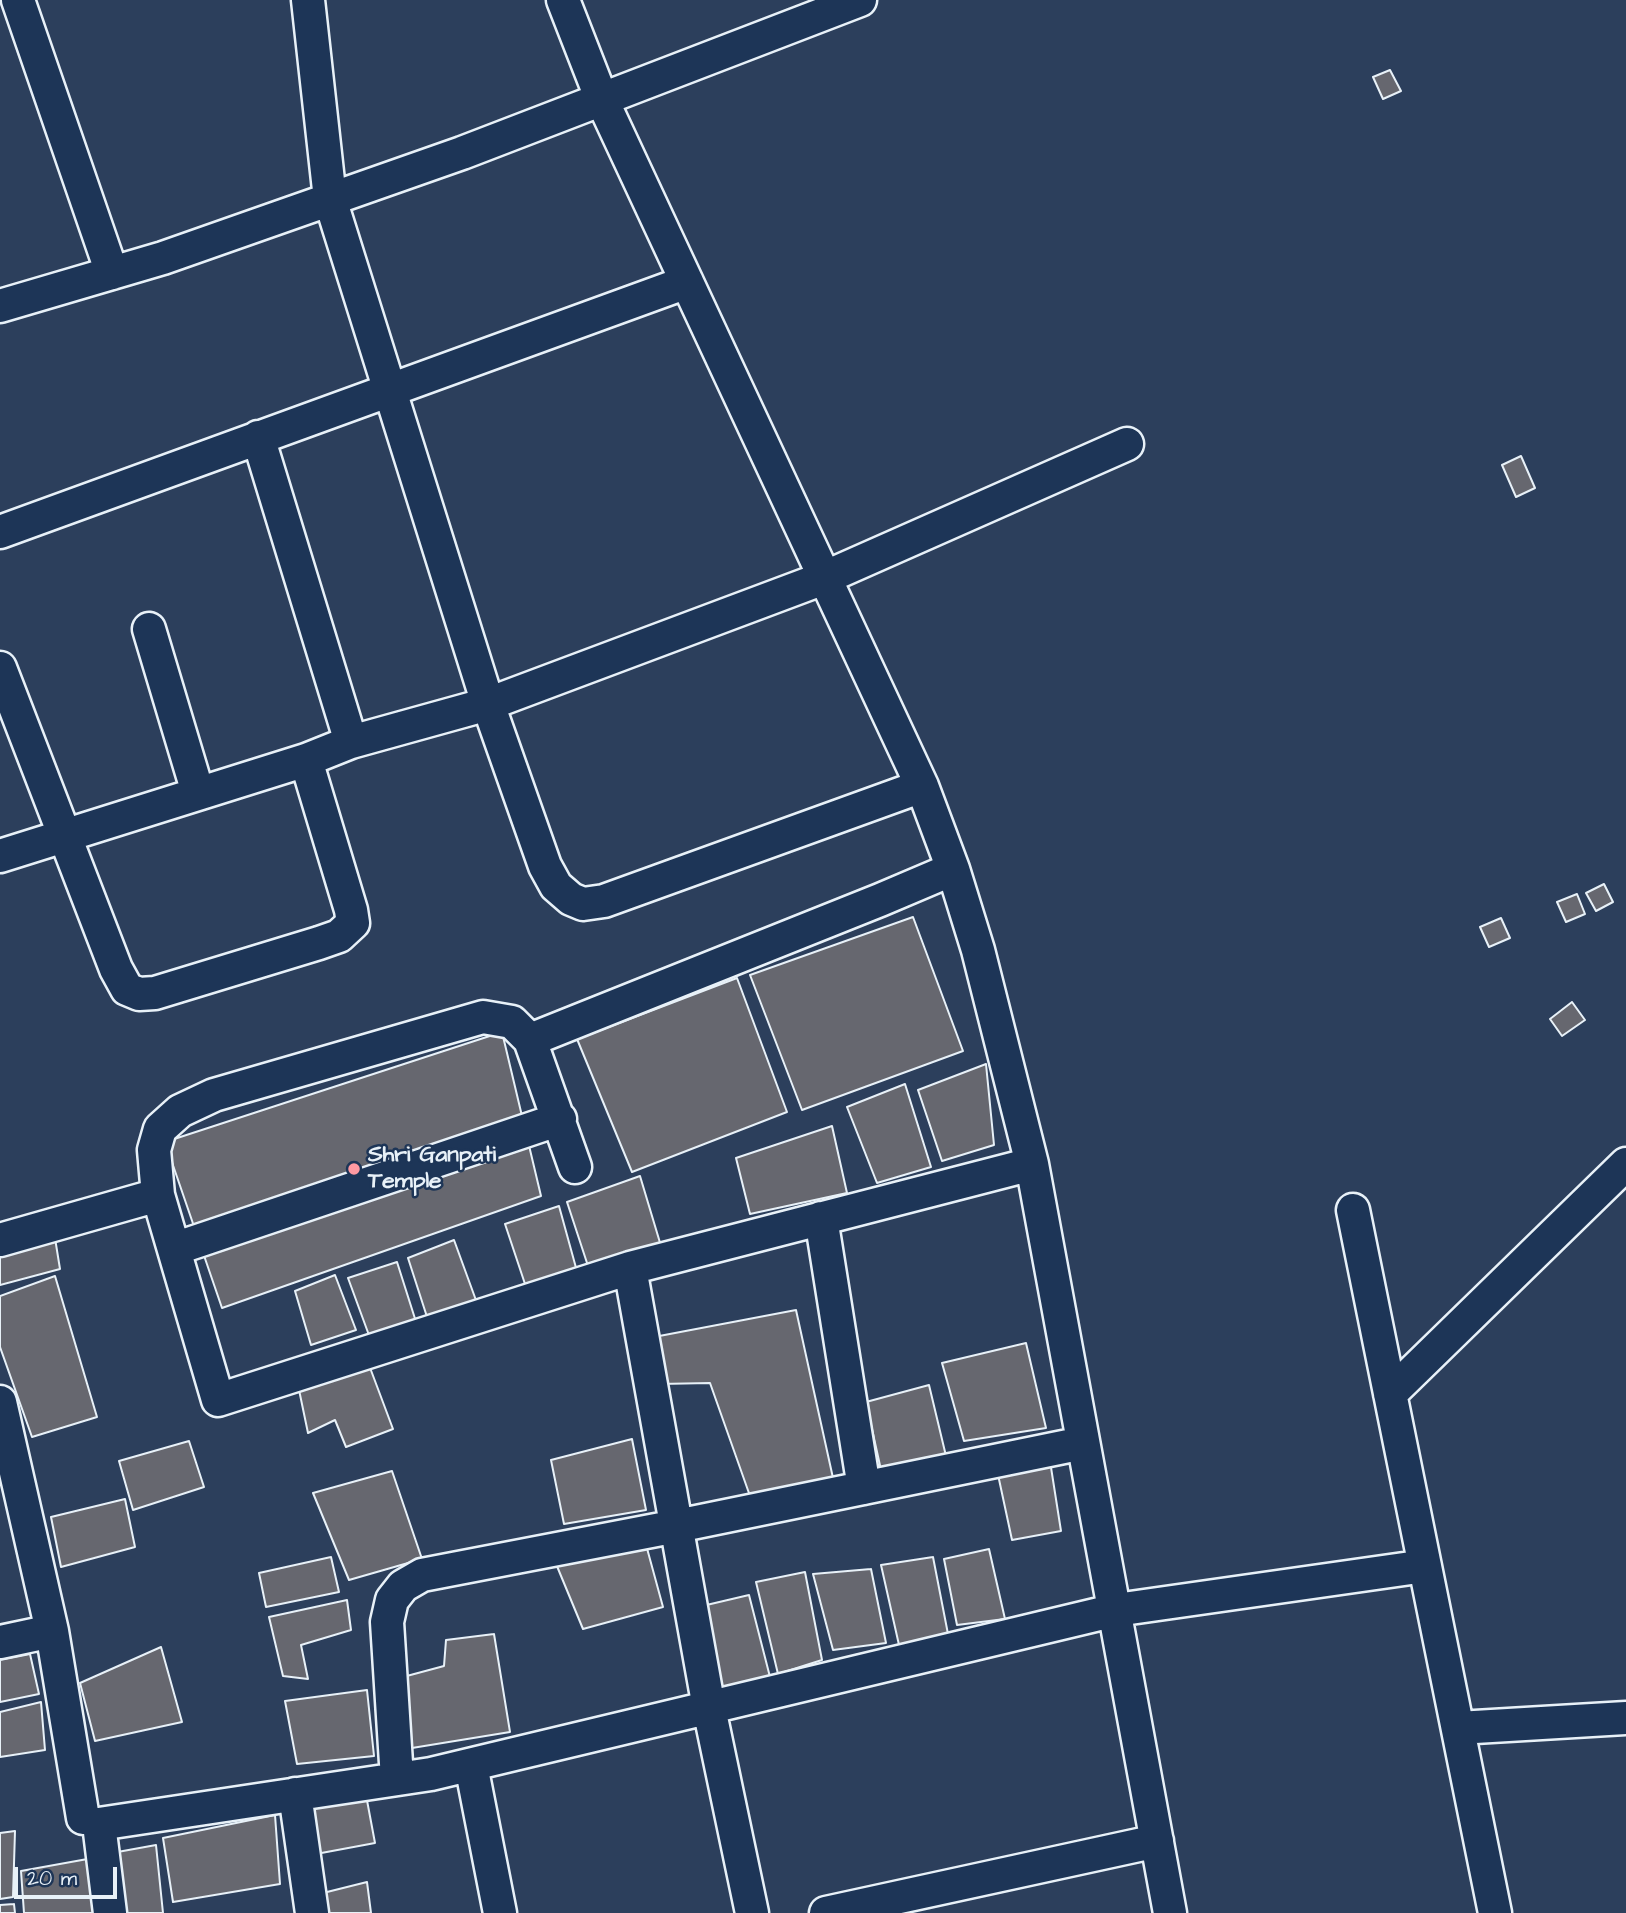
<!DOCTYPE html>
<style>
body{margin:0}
#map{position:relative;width:1626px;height:1913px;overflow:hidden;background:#2c3f5c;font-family:"Architects Daughter",sans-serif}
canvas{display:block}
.scale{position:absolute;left:14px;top:1867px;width:103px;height:32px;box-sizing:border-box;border:4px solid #e8f1f8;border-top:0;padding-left:9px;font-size:21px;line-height:24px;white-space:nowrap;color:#e8f1f8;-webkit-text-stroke:5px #1d3557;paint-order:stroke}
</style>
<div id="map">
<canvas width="1626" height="1913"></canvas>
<div class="scale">20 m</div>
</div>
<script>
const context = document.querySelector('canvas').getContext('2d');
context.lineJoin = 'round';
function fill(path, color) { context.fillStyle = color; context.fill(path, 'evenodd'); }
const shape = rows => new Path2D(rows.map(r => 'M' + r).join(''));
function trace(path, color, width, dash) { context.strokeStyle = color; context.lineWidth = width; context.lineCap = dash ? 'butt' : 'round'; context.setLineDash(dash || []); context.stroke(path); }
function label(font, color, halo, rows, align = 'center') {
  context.font = font + ' "Architects Daughter",sans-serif'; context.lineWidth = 5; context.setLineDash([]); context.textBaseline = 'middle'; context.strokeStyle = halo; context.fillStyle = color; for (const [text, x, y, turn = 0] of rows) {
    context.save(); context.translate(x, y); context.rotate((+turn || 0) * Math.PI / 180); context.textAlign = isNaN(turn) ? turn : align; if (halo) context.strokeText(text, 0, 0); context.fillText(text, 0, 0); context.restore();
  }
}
const building = shape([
 [1390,70,1401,91,1383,99,1373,77,1390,70],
 [1521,456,1535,488,1516,497,1502,465,1521,456],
 [1604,884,1613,902,1596,911,1586,893,1604,884],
 [1577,894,1585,914,1566,922,1557,902,1577,894],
 [913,917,963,1051,802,1110,750,975,913,917],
 [1501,918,1510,938,1489,947,1480,927,1501,918],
 [737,978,787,1112,632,1172,577,1039,737,978],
 [1572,1002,1585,1020,1562,1036,1550,1019,1572,1002],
 [502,1032,541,1196,222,1308,165,1142,502,1032],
 [986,1064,994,1145,942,1161,918,1090,986,1064],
 [905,1084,931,1167,877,1183,847,1107,905,1084],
 [832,1126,847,1193,750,1214,736,1158,832,1126],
 [640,1176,661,1246,588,1266,567,1202,640,1176],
 [559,1206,578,1275,525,1284,505,1224,559,1206],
 [54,1232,60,1269,0,1285,0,1247,54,1232],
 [454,1240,477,1303,428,1320,408,1258,454,1240],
 [397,1262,417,1325,370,1338,348,1278,397,1262],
 [335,1275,356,1330,311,1345,295,1291,335,1275],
 [55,1276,97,1417,32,1437,0,1347,0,1296,55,1276],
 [796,1310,833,1478,750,1496,710,1383,659,1384,654,1337,796,1310],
 [1026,1343,1046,1428,964,1441,942,1363,1026,1343],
 [369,1365,393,1429,346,1447,335,1420,308,1433,298,1385,369,1365],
 [929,1385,946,1456,881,1470,866,1402,929,1385],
 [632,1439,646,1510,564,1524,551,1460,632,1439],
 [189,1441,204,1487,133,1510,119,1461,189,1441],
 [1050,1461,1061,1531,1012,1540,997,1470,1050,1461],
 [392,1471,422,1559,349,1580,313,1493,392,1471],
 [125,1499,135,1547,61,1567,51,1517,125,1499],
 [645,1541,663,1607,583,1629,554,1559,645,1541],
 [989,1549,1005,1619,957,1625,944,1559,989,1549],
 [331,1557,339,1592,266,1607,259,1573,331,1557],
 [933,1557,948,1634,899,1645,881,1565,933,1557],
 [871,1569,886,1643,833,1650,813,1574,871,1569],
 [805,1572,822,1660,778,1674,756,1582,805,1572],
 [749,1595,770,1677,715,1689,698,1607,749,1595],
 [347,1600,351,1630,301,1645,308,1679,283,1676,269,1617,347,1600],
 [494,1634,510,1732,412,1748,403,1677,444,1666,446,1640,494,1634],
 [161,1647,182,1722,95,1741,80,1683,161,1647],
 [30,1654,39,1694,0,1702,0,1660,30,1654],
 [367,1690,374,1756,297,1764,285,1701,367,1690],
 [41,1702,45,1750,0,1757,0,1712,41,1702],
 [366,1795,375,1843,316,1854,304,1805,366,1795],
 [275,1815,280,1884,173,1902,163,1838,275,1815],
 [15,1831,13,1897,0,1899,0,1833,15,1831],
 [156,1845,163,1913,119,1913,112,1853,156,1845],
 [93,1858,100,1913,24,1913,21,1871,93,1858],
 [367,1882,371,1913,319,1913,315,1895,367,1882],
 [14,1904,15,1913,0,1913,0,1905,14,1904]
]);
fill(building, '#66676f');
trace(building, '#e8f1f8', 2);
const street = shape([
 [18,0,112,273],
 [308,0,330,199,488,704,545,866,556,886,571,899,583,904,604,901,922,786],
 [563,0,602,100,922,786,953,869,978,950,1032,1164],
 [0,306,163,258,462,153,860,0],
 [258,437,351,742],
 [0,532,687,282],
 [149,629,198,793],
 [0,668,116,969,127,989,139,994,155,993,319,943,339,936,353,923,351,910,306,760],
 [0,856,306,760,351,742,488,704,824,578,1127,444],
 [530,1040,880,900,953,869],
 [158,1195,154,1150,160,1129,180,1111,214,1095,483,1017,512,1022,530,1040,575,1167],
 [1353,1210,1495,1913],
 [821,1218,864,1488],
 [0,1240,158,1195,218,1400,630,1268,1032,1164,1170,1913],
 [174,1249,560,1119],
 [630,1268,709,1708,752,1913],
 [1390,1394,1626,1164],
 [0,1402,52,1631,83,1818],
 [0,1642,52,1631],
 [1458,1728,1626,1718],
 [471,1765,500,1913],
 [397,1779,387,1622,392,1600,403,1586,422,1575,677,1526,1083,1443],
 [295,1794,312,1913],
 [110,1913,99,1824,431,1774,1116,1610,1425,1566],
 [826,1913,1157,1841]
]);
trace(street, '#e8f1f8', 37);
trace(street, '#1d3557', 32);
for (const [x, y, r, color] of [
 [354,1169,7,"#ff9aa2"]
]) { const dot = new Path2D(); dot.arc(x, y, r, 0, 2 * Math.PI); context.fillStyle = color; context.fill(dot); trace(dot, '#1d3557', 2.5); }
label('bold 23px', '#e8f1f8', '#1d3557', [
 ["Shri Ganpati",368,1156],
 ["Temple",368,1182]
], 'left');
</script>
